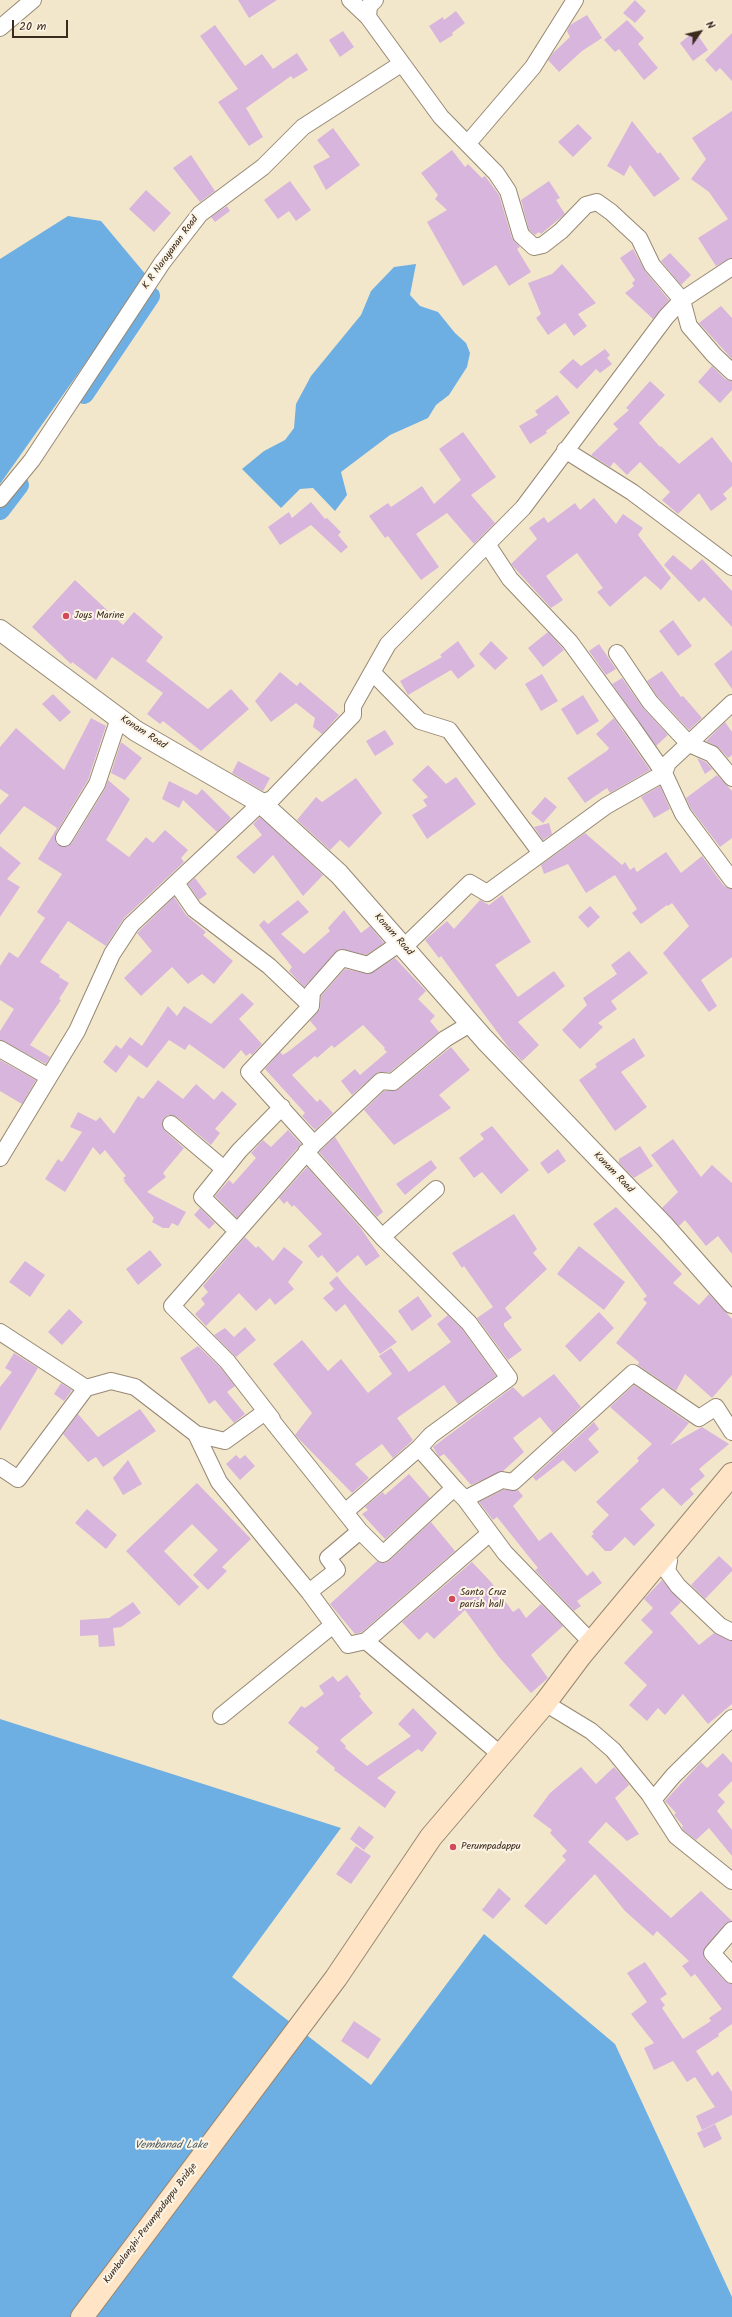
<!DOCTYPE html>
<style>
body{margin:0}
#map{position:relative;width:732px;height:2317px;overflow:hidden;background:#f3e7cb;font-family:Kalam,sans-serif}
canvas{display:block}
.north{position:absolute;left:680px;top:12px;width:40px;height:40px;-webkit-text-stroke:3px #fcf5e5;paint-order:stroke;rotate:56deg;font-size:11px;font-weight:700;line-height:16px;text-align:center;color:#3b2a1e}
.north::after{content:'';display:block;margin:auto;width:14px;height:18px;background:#3b2a1e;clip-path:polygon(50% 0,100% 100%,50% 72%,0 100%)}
.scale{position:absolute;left:12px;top:20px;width:56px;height:18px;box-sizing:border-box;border:2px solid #3b2a1e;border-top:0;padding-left:5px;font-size:12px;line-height:14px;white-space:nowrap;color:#3b2a1e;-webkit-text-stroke:3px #fcf5e5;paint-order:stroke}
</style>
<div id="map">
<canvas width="732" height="2317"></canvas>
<div class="north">N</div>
<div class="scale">20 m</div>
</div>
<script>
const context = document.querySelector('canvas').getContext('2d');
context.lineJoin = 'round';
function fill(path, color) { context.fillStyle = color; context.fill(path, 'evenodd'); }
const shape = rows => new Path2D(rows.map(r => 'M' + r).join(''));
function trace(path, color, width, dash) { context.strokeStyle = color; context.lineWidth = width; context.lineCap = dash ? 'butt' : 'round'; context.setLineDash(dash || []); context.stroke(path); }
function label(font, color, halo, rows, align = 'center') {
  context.font = font + ' Kalam,sans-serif'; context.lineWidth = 4; context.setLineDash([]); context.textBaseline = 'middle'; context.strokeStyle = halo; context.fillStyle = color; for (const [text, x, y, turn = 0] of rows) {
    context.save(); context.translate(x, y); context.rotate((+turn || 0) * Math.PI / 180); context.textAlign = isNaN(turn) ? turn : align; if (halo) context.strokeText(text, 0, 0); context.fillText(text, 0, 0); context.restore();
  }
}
fill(shape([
 [68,216,101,221,147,276,0,484,0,259],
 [416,264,410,295,420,306,438,312,455,333,466,343,470,353,467,367,449,395,436,405,428,418,390,435,341,472,347,495,335,511,313,488,300,489,281,508,242,469,264,451,285,440,294,428,296,404,311,376,361,315,371,291,394,267],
 [0,1719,341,1828,232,1977,371,2085,484,1934,615,2044,732,2297,732,2317,0,2317]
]), '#6dafe2');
trace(shape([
 [84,394,150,296],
 [0,510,19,485]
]), '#6dafe2', 20);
fill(shape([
 [238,0,277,0,249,18],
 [635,0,646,11,635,23,623,13],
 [456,11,465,23,452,33,453,35,440,43,429,26,443,17,444,20],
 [587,15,602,38,582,51,559,72,548,60,553,53,570,37,567,31,570,25],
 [627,20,644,38,638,44,658,68,644,80,619,49,615,52,604,40],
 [215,25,245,66,262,54,273,69,297,53,308,70,293,79,291,76,246,108,263,137,249,146,218,102,238,89,200,36],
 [343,31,354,47,340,57,329,40],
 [695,31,708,50,693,61,680,43],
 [732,33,732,81,720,68,716,72,705,60],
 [732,111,732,258,716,266,698,238,728,219,709,192,691,179,706,159,692,138],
 [632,121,658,154,660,152,680,179,654,197,630,165,624,176,607,166],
 [578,124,592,138,573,157,558,142],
 [333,128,360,165,326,190,313,166,330,157,317,140],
 [452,150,465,167,468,164,482,178,485,176,499,195,512,238,520,247,517,249,531,272,509,286,496,265,463,286,427,222,447,210,435,199,438,195,421,173],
 [191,155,215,191,200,202,173,168],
 [290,181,311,210,296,221,289,211,278,219,264,200],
 [549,181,560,198,556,200,565,214,541,234,539,232,535,235,529,230,521,200],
 [146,190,171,213,154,232,129,209],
 [227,206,230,211,215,222,211,217],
 [633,249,645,271,669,300,653,319,625,293,634,286,632,283,635,280,620,258],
 [670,253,691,275,681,285,661,261],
 [562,264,596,303,578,314,587,326,574,336,565,323,548,335,536,318,541,314,528,283,552,274],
 [721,306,732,318,732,359,699,323],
 [605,349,610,355,607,358,612,364,600,373,596,369,577,389,559,372,573,359,581,366],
 [712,366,725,379,732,381,732,390,720,403,698,382],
 [650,381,665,395,639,423,660,447,661,446,679,464,712,437,732,463,732,486,723,494,727,499,711,511,699,493,678,514,662,500,670,492,640,462,627,475,614,462,610,467,591,455,618,429,613,424,629,410,626,408],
 [557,395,570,413,546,431,547,433,530,444,519,426,538,415,535,411],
 [463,432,496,477,471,495,495,523,474,544,447,513,416,534,439,567,421,580,388,536,385,538,369,516,388,503,391,507,422,486,434,504,461,480,439,449],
 [594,498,616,524,623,514,643,528,638,535,671,578,661,590,645,576,610,607,597,592,603,588,577,553,546,576,563,600,551,608,511,564,537,539,529,528,544,517,548,523,575,503,580,510],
 [311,502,325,519,327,518,341,532,338,535,348,547,341,553,311,525,280,545,268,527,289,512,292,518],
 [673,555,691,570,702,559,732,591,732,627,704,597,699,602,664,565],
 [75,580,123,625,134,612,163,637,146,661,208,709,231,689,249,709,201,751,163,721,160,724,147,714,163,693,112,657,96,680,72,662,71,664,32,627],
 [673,620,692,646,678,656,659,631],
 [548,632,564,650,543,667,528,648],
 [458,641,475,666,458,679,451,670,408,695,400,681,442,657,440,655],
 [491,641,508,658,495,670,479,654],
 [599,644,616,669,606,675,589,651],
 [732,650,732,689,714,664],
 [662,671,681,697,683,696,702,718,689,730,657,696,647,681],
 [280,672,297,686,300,682,339,715,322,734,313,727,315,718,296,703,271,722,255,701],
 [542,674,558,701,541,711,525,684],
 [622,678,643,708,668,735,656,746,612,684],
 [53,694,71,712,60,722,42,704],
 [583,695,599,721,577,735,561,709],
 [91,718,106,726,88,780,56,833,56,843,64,847,72,843,105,789,108,780,130,799,106,840,129,857,146,837,153,843,165,830,188,850,181,858,184,862,124,918,106,946,68,921,40,962,60,975,59,977,69,983,59,999,61,1000,30,1045,50,1057,46,1064,0,1040,0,1031,14,1009,0,1000,0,966,9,952,18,958,45,918,37,912,62,874,38,859,57,828,24,806,0,835,0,805,9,795,0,789,0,747,16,728,64,770],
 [614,718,650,770,610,793,607,788,585,803,567,778,608,750,609,748,596,734],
 [725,722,732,732,732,755,728,758,719,748,706,741],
 [385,730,394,744,375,756,366,741],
 [121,742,142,758,125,780,111,773],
 [697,758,706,762,712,769,705,774],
 [238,761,270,778,263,791,232,773],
 [428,765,446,784,456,777,476,804,427,839,412,815,427,806,423,800,428,797,412,780],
 [717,775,732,791,732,838,720,847,691,809,686,798],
 [356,778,382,813,349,848,340,840,330,850,297,820,316,797,322,802],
 [169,781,197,795,202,789,231,818,217,832,183,800,179,808,162,799],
 [660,786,670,809,654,818,641,797],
 [545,797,557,807,543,823,531,813],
 [260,817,323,875,303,896,273,855,254,874,236,857,262,835,253,824],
 [549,823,552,834,543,840,534,827],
 [585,833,622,865,625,862,630,870,634,867,637,872,666,852,681,873,702,856,724,886,732,889,732,957,701,980,717,1006,709,1012,663,953,689,926,672,903,668,906,667,905,641,924,632,913,637,909,615,875,586,893,568,864,544,874,541,865],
 [0,846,21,863,7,879,20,887,0,917],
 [195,878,207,894,199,900,188,884],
 [502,895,531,942,495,965,518,997,554,971,565,986,518,1022,539,1045,522,1061,509,1048,441,956,439,958,425,940,447,921,454,929,480,900,489,905],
 [174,897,186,915,206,932,203,935,233,961,214,984,202,974,188,984,172,967,141,996,124,978,152,951,137,933],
 [298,900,309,912,281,934,304,954,330,931,328,928,344,910,361,933,370,926,384,943,366,955,339,949,304,987,289,971,292,967,259,925,264,920,268,924],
 [590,906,600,917,588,928,578,917],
 [629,951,648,973,611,1001,617,1009,598,1023,603,1027,580,1049,562,1030,587,1005,583,998,617,974,611,965],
 [395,958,426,991,418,999,435,1016,430,1021,439,1032,390,1072,378,1072,352,1095,341,1081,355,1069,360,1075,387,1052,384,1049,385,1048,363,1025,334,1048,332,1045,317,1058,315,1056,292,1075,317,1102,320,1099,333,1113,315,1130,302,1116,305,1113,265,1069,280,1052,283,1055,289,1051,317,1029,310,1021,320,1009,321,996,345,969,370,974],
 [242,993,254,1004,239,1019,262,1044,252,1055,250,1053,246,1056,241,1050,224,1069,189,1044,185,1050,169,1040,147,1068,121,1049,130,1037,142,1046,168,1006,177,1016,184,1006,211,1024],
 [634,1038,645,1056,621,1072,647,1107,615,1131,579,1080,597,1067,595,1064],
 [116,1045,129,1055,116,1073,103,1062],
 [451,1047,470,1070,439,1095,451,1108,394,1145,364,1110,384,1091,399,1089],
 [0,1060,36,1080,22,1104,0,1091],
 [158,1080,183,1099,196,1084,214,1100,222,1091,237,1104,215,1129,220,1133,211,1145,177,1117,168,1115,164,1118,162,1123,165,1131,184,1148,163,1173,166,1177,147,1192,186,1212,178,1226,172,1223,169,1228,163,1228,152,1222,154,1218,123,1180,126,1181,123,1178,126,1176,105,1150,100,1155,93,1147,65,1192,45,1179,58,1159,62,1162,82,1132,70,1127,78,1112,96,1121,100,1117,114,1134,138,1096,143,1099],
 [492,1126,529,1170,501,1194,482,1172,474,1178,459,1158,484,1139,480,1134],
 [288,1130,301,1144,237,1218,215,1196,229,1180,233,1184,256,1158,251,1153,263,1140,271,1147],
 [335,1137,383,1212,377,1217,319,1152],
 [673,1139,701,1177,712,1165,732,1183,732,1254,718,1236,706,1246,685,1220,679,1226,662,1208,678,1192,651,1155],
 [640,1146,653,1166,634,1178,619,1163,619,1159],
 [558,1149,566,1161,548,1174,540,1163],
 [431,1160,437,1168,405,1195,396,1184],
 [307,1167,360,1227,380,1256,366,1266,358,1255,337,1273,322,1255,318,1258,308,1246,322,1234,294,1205,292,1207,287,1201,284,1204,279,1198],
 [616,1207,682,1274,673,1283,699,1305,709,1294,732,1319,732,1375,712,1398,685,1374,676,1391,638,1365,639,1362,616,1343,647,1303,643,1299,647,1296,593,1224],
 [200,1208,215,1223,209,1229,194,1215],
 [514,1214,537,1249,533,1253,547,1269,505,1308,512,1318,504,1323,504,1326,522,1350,508,1360,477,1318,493,1307,464,1266,462,1268,452,1253],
 [245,1237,256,1248,258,1246,273,1261,284,1247,303,1262,288,1282,294,1289,275,1305,270,1298,256,1311,239,1293,206,1326,195,1314,205,1304,201,1299,208,1292,203,1286],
 [579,1246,625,1282,604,1310,557,1274],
 [150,1250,162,1265,138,1285,126,1269],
 [25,1261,45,1275,30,1297,9,1282],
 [337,1276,344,1285,397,1342,380,1354,345,1304,336,1312,323,1298,334,1289,329,1283],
 [418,1296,432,1316,412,1331,398,1311],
 [69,1309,83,1322,62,1345,48,1332],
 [599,1312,614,1328,580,1362,565,1346],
 [448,1315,462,1329,496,1376,458,1404,444,1385,397,1418,413,1440,393,1458,382,1444,355,1464,369,1478,352,1493,295,1435,312,1413,273,1364,302,1340,328,1371,341,1359,368,1393,392,1374,379,1356,391,1348,409,1372,451,1342,437,1324],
 [245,1327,256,1340,236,1357,214,1335,225,1328,234,1337],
 [198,1346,220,1367,235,1386,227,1392,245,1414,234,1423,215,1400,209,1404,180,1358],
 [14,1353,38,1368,0,1431,0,1387,12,1372,5,1368],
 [554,1374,581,1407,553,1433,540,1417,513,1438,524,1452,503,1471,471,1485,444,1454,439,1457,433,1447,513,1387,523,1397],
 [61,1383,72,1390,64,1401,54,1394],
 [634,1385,689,1423,670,1445,702,1427,729,1444,699,1469,705,1476,690,1489,694,1494,681,1506,663,1488,640,1509,655,1525,634,1546,625,1537,611,1551,605,1551,591,1536,594,1534,592,1532,609,1515,596,1502,639,1461,637,1458,652,1444,610,1407],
 [140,1409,156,1431,103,1467,96,1457,88,1462,63,1434,78,1414,98,1437],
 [594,1422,599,1429,588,1439,599,1452,575,1472,563,1460,536,1481,533,1477],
 [236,1455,240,1459,245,1455,255,1466,240,1480,226,1464],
 [128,1460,142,1484,123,1495,113,1478],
 [409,1474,430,1498,385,1539,362,1514,368,1510,365,1507,383,1492,385,1495],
 [197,1483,251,1539,222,1567,227,1571,208,1590,193,1575,218,1550,192,1524,164,1551,199,1587,179,1606,126,1551],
 [503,1490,518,1490,523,1496,513,1506,539,1541,551,1532,587,1576,593,1571,602,1583,577,1601,581,1606,574,1611,535,1570,538,1568,497,1517,493,1520,479,1502],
 [87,1509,117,1535,106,1549,75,1523],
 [431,1522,455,1551,362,1632,355,1634,330,1604,377,1561,385,1563,389,1561],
 [719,1556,732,1568,732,1571,705,1599,691,1585],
 [472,1562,491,1582,513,1612,519,1608,526,1618,541,1604,563,1626,531,1655,548,1678,531,1693,499,1657,465,1610,434,1639,427,1632,419,1640,402,1622],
 [662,1580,681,1602,670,1613,699,1645,714,1633,732,1641,732,1704,708,1724,683,1694,665,1715,658,1708,647,1721,629,1705,647,1685,624,1663,653,1632,641,1620,653,1608,644,1599],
 [133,1602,141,1613,121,1627,113,1628,115,1646,99,1647,98,1635,80,1636,80,1620,109,1618],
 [347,1675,361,1694,359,1696,373,1713,340,1740,346,1746,345,1748,367,1766,411,1736,398,1724,413,1708,437,1733,422,1752,418,1749,377,1778,396,1792,385,1808,334,1770,335,1768,316,1752,319,1748,288,1723,301,1706,305,1708,324,1694,319,1686,333,1676,338,1682],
 [723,1753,732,1763,732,1781,718,1795,725,1802,717,1811,732,1830,732,1856,709,1828,696,1840,683,1830,682,1827,683,1826,674,1815,676,1813,665,1801,701,1762,707,1768],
 [581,1767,596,1784,614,1767,625,1779,629,1785,615,1798,639,1834,627,1841,606,1822,588,1842,671,1918,701,1891,732,1921,725,1924,703,1951,705,1959,725,1981,732,1984,732,2024,718,2034,719,2036,696,2051,712,2076,718,2071,732,2092,732,2115,702,2130,696,2116,715,2107,695,2077,687,2082,673,2061,654,2070,644,2048,654,2043,631,2014,647,2002,627,1973,645,1962,667,1994,660,1999,665,2005,662,2008,683,2039,711,2021,709,2018,722,2009,695,1974,691,1977,682,1966,689,1961,657,1931,653,1936,625,1911,595,1874,546,1925,524,1906,566,1860,562,1856,567,1851,550,1833,552,1830,533,1816,550,1793],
 [359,1826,374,1837,364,1850,350,1839],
 [356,1846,371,1856,351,1884,336,1874],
 [499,1888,511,1899,493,1919,482,1910],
 [354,2021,381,2039,368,2059,341,2041],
 [715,2124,722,2139,704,2148,697,2133]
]), '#d8b5dd');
const minor = shape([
 [350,0,368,17],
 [375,0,369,6,368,17,441,117,496,173,508,191,521,235,534,247,543,245,561,231,586,205,597,202,611,212,639,238,652,265,682,300,689,326,714,355,732,372],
 [0,28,33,0],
 [468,143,533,67,575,0],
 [565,450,632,492,732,567],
 [0,499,32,460,162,263,200,214,263,167,303,127,401,64],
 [487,544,510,579,570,642,632,727,664,773,683,814,732,880],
 [617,653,650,702,689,744,712,754,732,778],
 [372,672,420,721,449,730,541,853],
 [64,838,97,784,119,718],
 [176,883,194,909,269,966,311,1006,312,992,342,958,368,965,400,943],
 [404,947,470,883,487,893,606,806,664,773,668,763,732,703],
 [311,1006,249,1072,314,1144],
 [0,1049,49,1077,0,1158],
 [49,1077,77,1031,112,954,131,925,261,803,272,799,353,715,353,706,388,644,523,508,666,317,682,300,732,267],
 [171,1124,224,1169],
 [306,1152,382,1237,469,1323,509,1378,431,1435,419,1448,455,1489],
 [237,1231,202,1197,239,1151,282,1107],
 [382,1237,436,1189],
 [0,1332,86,1388,111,1381,135,1387,196,1434,225,1441,265,1412,360,1531,328,1558,337,1570,309,1592,348,1645,366,1641,500,1754],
 [272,1419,227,1361,172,1306,314,1144,381,1081,393,1082,445,1039,470,1024],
 [196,1434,219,1482,309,1592],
 [0,1467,18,1479,86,1388],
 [465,1499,502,1480,513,1482,633,1373,699,1418,716,1407,732,1432],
 [345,1512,419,1448],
 [360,1531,383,1554,454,1488,465,1499,505,1553,592,1643],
 [665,1555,669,1561,667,1571,678,1586,720,1626,732,1632],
 [366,1641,490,1533],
 [545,1703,591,1731,613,1750,649,1794,676,1836,732,1881],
 [221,1716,333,1625],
 [653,1800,673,1776,732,1718],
 [732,1930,712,1953,732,1975]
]);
const tertiary = shape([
 [0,630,136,731,261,803,339,874,485,1040,665,1227,732,1303]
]);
const secondary = shape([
 [82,2317,336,1978,431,1837,545,1703,581,1655,732,1474]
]);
trace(minor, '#978874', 18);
trace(tertiary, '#978874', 22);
trace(secondary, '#978874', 24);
trace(minor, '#fff', 16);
trace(tertiary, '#fff', 20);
trace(secondary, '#ffe4c6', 22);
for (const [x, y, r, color] of [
 [66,616,4,"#d1495b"],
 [452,1599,4,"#d1495b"],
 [453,1847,4,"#d1495b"]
]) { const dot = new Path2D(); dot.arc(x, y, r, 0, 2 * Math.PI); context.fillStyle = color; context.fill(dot); trace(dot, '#fcf5e5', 1.5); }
label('10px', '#3b2a1e', '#fcf5e5', [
 ["K R Narayanan Road",171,253,-54],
 ["Konam Road",143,733,33],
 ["Konam Road",393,935,48],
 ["Konam Road",613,1173,46],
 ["Kumbalanghi-Perumpadappu Bridge",151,2224,-53]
]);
label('10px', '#3b2a1e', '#fcf5e5', [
 ["Joys Marine",74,616],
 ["Santa Cruz",460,1593],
 ["parish hall",460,1605],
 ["Perumpadappu",461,1847]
], 'left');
label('italic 11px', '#4c5963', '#fcf5e5', [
 ["Vembanad Lake",171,2146]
]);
</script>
